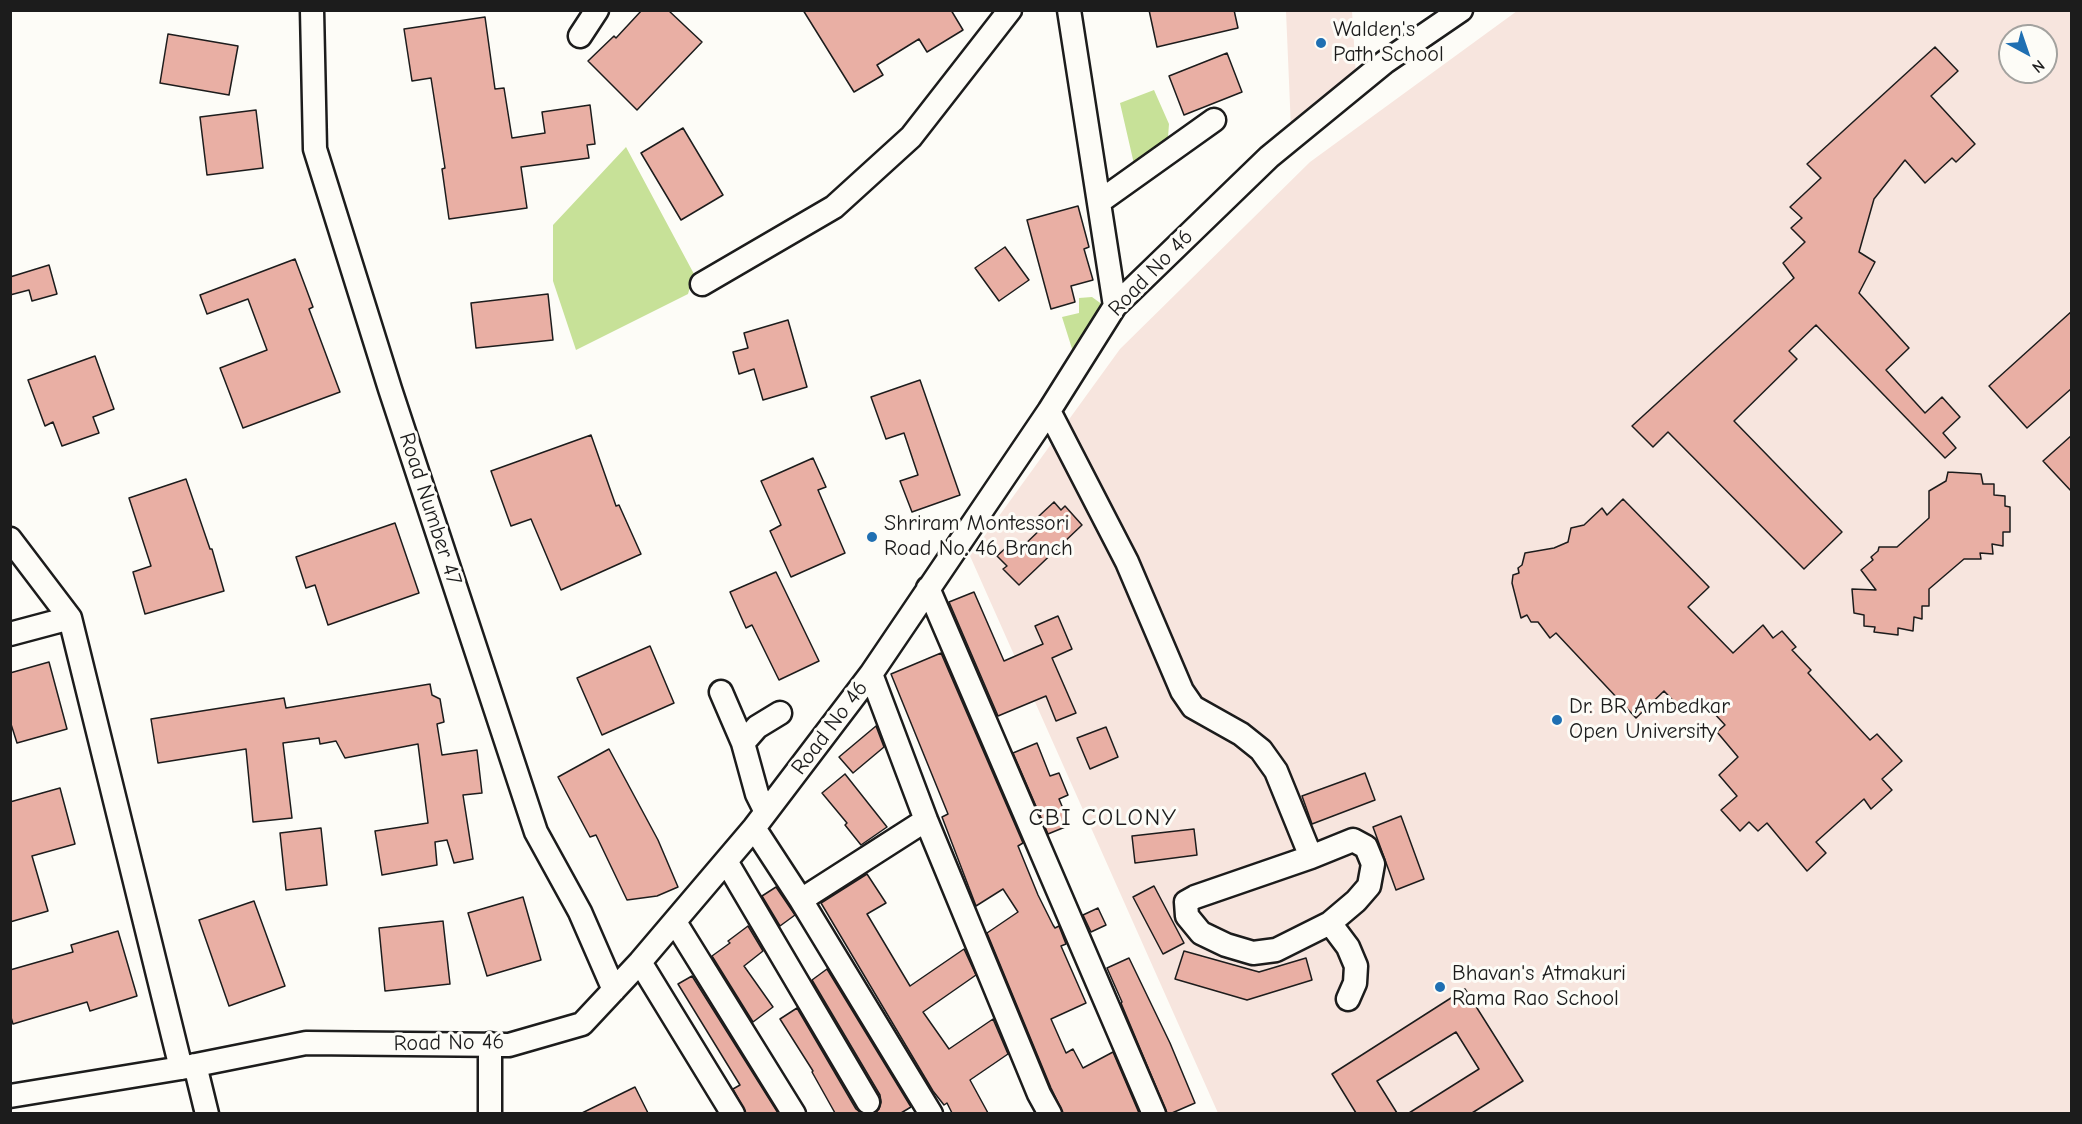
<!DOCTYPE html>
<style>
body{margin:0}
#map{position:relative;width:2082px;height:1124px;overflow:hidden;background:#fdfcf7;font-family:"Comic Neue",sans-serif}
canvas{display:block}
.frame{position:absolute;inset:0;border:12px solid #1c1c1c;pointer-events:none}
.north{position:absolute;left:1998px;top:24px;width:60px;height:60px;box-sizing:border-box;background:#fdfcf7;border:2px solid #a3a29f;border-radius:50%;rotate:140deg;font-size:16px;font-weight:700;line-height:24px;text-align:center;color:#1c1c1c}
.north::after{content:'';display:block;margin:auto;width:21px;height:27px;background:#1f6fb2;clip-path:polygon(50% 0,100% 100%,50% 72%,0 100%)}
</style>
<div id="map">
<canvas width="2082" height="1124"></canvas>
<div class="frame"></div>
<div class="north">N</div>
</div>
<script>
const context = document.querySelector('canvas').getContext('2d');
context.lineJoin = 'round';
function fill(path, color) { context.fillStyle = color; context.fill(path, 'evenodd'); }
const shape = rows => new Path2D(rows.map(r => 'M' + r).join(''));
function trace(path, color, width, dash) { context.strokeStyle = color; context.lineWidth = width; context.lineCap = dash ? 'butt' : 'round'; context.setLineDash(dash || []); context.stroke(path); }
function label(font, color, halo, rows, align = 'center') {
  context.font = font + ' "Comic Neue",sans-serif'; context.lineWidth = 6; context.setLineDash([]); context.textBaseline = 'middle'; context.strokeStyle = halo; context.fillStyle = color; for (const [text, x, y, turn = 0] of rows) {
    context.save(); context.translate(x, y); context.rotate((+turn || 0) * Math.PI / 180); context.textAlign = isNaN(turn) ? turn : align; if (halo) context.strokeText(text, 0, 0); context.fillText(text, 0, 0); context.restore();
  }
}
fill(shape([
 [1286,11,1352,11,1356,76,1291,129],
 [1517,11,2071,11,2071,1113,1218,1113,970,556,1120,349,1310,162],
 [2010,36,2046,36,2046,72,2010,72]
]), '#f7e5de');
fill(shape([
 [1154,90,1169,124,1168,137,1134,164,1120,103],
 [626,147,694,274,688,294,576,350,553,281,553,225],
 [1092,297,1103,305,1074,355,1062,317,1079,313,1079,298]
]), '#c7e198');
const building = shape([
 [642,10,668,10,702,42,637,110,588,61,614,36,616,38,642,10],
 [803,10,951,10,963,30,927,52,919,39,877,65,883,75,854,92,803,10],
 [1149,10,1234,10,1238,28,1157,47,1149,10],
 [485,17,495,89,504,88,512,138,545,133,542,112,590,105,595,144,587,145,589,158,521,167,527,208,449,219,442,169,445,168,431,78,412,81,404,29,485,17],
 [168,34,238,46,229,95,160,83,168,34],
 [1935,47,1958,71,1931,96,1975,144,1956,162,1952,158,1925,183,1905,160,1874,199,1859,252,1875,262,1859,293,1909,348,1886,370,1925,413,1942,397,1960,417,1943,433,1956,448,1945,458,1816,325,1789,351,1797,359,1734,421,1842,532,1804,569,1668,432,1653,447,1632,426,1794,278,1783,263,1805,242,1791,228,1802,218,1790,207,1821,178,1807,164,1935,47],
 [1227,53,1242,92,1184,115,1169,76,1227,53],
 [256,110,263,168,207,175,200,117,256,110],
 [683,128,723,195,681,220,641,153,683,128],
 [1078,206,1089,247,1084,249,1093,280,1071,286,1075,302,1051,309,1027,220,1078,206],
 [1005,247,1029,280,999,301,975,268,1005,247],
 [295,259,313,307,309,309,340,392,243,428,220,368,267,350,248,299,207,314,200,295,295,259],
 [49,265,57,294,32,301,29,290,10,295,10,277,49,265],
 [548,294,553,340,476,348,471,303,548,294],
 [2072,311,2072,388,2027,428,1989,386,2072,311],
 [788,320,807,387,763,400,754,369,739,374,733,352,748,348,744,333,788,320],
 [95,356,114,409,93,417,99,433,62,446,53,422,45,426,28,380,95,356],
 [920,380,960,495,912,512,900,481,918,475,904,433,886,439,871,397,920,380],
 [591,435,616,506,619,505,641,554,561,590,531,519,511,526,491,471,591,435],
 [2072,435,2072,492,2043,461,2072,435],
 [813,458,826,487,818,490,845,553,791,577,770,531,781,525,761,481,813,458],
 [1948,472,1981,474,1983,484,1994,484,1994,495,2005,496,2005,506,2010,507,2010,532,2003,532,2003,546,1992,544,1993,554,1980,553,1981,559,1964,559,1929,589,1929,606,1922,606,1922,619,1914,617,1913,631,1898,628,1898,635,1874,632,1875,627,1864,626,1864,615,1854,613,1852,589,1876,590,1861,570,1873,560,1871,557,1878,551,1879,547,1897,547,1929,518,1929,491,1946,481,1948,472],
 [186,479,210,549,212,549,224,591,145,614,133,572,151,566,129,498,186,479],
 [1623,499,1709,587,1688,607,1733,653,1763,625,1773,638,1782,631,1796,647,1792,650,1811,670,1808,673,1870,740,1877,734,1902,761,1882,779,1892,790,1871,809,1864,799,1816,842,1826,853,1807,871,1767,823,1758,831,1749,822,1740,831,1721,810,1737,796,1719,775,1738,757,1717,732,1725,725,1700,698,1684,712,1664,691,1636,718,1556,633,1550,638,1538,622,1531,622,1527,615,1521,618,1512,583,1513,575,1519,573,1518,568,1522,565,1525,553,1554,548,1568,542,1571,528,1584,525,1602,508,1607,515,1623,499],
 [1054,502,1061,510,1065,506,1082,525,1019,585,1003,569,1007,566,997,556,1011,543,1018,551,1046,524,1039,516,1054,502],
 [395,523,419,593,328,625,315,585,306,588,296,557,395,523],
 [776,572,819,661,779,680,752,625,746,628,730,592,776,572],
 [974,592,1004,661,1043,644,1035,626,1058,616,1072,649,1052,658,1076,713,1056,721,1046,696,998,716,949,602,974,592],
 [650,646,674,703,602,735,577,678,650,646],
 [941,653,1023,843,1018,846,1038,895,1053,925,1055,928,1059,926,1066,944,1061,946,1086,1003,1051,1019,1066,1053,1073,1049,1083,1068,1113,1052,1139,1113,1063,1113,1051,1088,987,933,1018,912,1003,889,976,906,942,817,948,814,891,674,941,653],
 [49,662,67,729,17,743,10,721,10,673,49,662],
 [430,684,432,695,440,699,444,722,437,724,442,755,477,750,482,793,463,795,473,859,454,863,447,840,435,842,437,865,382,875,375,831,428,823,418,744,345,758,336,741,320,744,319,738,283,743,292,818,253,822,246,749,158,763,151,719,284,698,286,708,430,684],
 [876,726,884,747,853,773,839,757,876,726],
 [1106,727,1118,757,1090,769,1077,738,1106,727],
 [1037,743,1050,776,1059,773,1068,795,1059,799,1070,825,1048,834,1013,753,1037,743],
 [609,749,658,840,678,887,657,896,627,900,596,835,590,837,558,777,609,749],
 [1365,773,1375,800,1312,824,1302,796,1365,773],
 [845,774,887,827,861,845,845,825,847,823,822,793,845,774],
 [60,788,75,844,32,856,48,911,10,922,10,802,60,788],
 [1401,816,1424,879,1396,890,1373,827,1401,816],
 [321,828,327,885,286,890,280,833,321,828],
 [1194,829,1197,855,1135,863,1132,836,1194,829],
 [867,874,886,903,867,914,910,986,964,949,976,975,923,1012,949,1049,993,1019,1008,1054,970,1080,988,1113,952,1113,947,1103,944,1105,933,1091,821,903,867,874],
 [1154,886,1184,943,1163,954,1133,897,1154,886],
 [776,887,795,915,780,926,762,896,776,887],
 [523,897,541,960,487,976,468,913,523,897],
 [254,901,285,986,229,1006,199,920,254,901],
 [1098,908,1106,925,1091,932,1083,915,1098,908],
 [443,921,450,984,385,991,379,928,443,921],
 [748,926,763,951,744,966,773,1007,753,1022,712,956,730,943,728,941,748,926],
 [118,931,137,996,90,1011,87,1002,13,1024,10,1014,10,970,73,952,71,945,118,931],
 [1184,951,1259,972,1306,958,1312,980,1247,1000,1175,979,1184,951],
 [1129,958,1170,1043,1195,1103,1172,1113,1167,1113,1121,1003,1122,1002,1107,968,1129,958],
 [827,969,911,1107,901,1113,875,1113,879,1109,881,1102,880,1095,812,980,827,969],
 [692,976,778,1113,746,1113,733,1089,740,1085,678,984,692,976],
 [1465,989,1523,1081,1472,1113,1409,1113,1479,1069,1456,1032,1377,1081,1397,1113,1356,1113,1332,1074,1465,989],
 [797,1008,856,1109,861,1113,835,1113,812,1072,813,1071,780,1019,797,1008],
 [635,1087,648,1113,582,1113,635,1087]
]);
fill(building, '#e9afa4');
trace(building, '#1c1c1c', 1.5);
const minor = shape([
 [312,10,315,149,390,389,536,832,580,912,614,990],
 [1069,10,1115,306],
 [580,36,597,10],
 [1099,202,1214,120],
 [702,284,834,207,911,137,1010,10],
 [1049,411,1127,562,1182,691,1193,707,1241,734,1261,750,1276,771,1311,857,1195,897,1186,902,1187,916,1201,933,1226,945,1253,953,1276,950,1330,923,1356,901,1369,886,1373,864,1366,847,1353,840,1311,857],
 [10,539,70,618,181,1068],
 [928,588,1154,1114],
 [10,634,70,618],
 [871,674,926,820,1039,1094,1050,1114],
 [721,692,743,743,757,794,766,812],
 [743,743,757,727,780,713],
 [754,828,801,900,931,1114],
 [726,861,868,1102],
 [801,900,926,820],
 [675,922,794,1114],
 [1330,923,1348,947,1356,966,1355,983,1348,999],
 [640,962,733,1114],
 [195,1065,207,1114],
 [10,1096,181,1068,306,1043,509,1045,582,1024,640,962,754,828,871,674,1049,411,1115,306,1269,157,1385,62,1461,10],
 [490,1114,490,1044]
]);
trace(minor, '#1c1c1c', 27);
trace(minor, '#fdfcf7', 22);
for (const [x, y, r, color] of [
 [1321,43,6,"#1f6fb2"],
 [872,537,6,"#1f6fb2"],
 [1557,720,6,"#1f6fb2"],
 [1440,987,6,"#1f6fb2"]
]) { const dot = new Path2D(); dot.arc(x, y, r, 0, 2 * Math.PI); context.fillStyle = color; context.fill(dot); trace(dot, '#fdfcf7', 2); }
label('22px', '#1c1c1c', '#fdfcf7', [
 ["Walden's",1333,30],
 ["Path School",1333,55],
 ["Shriram Montessori",884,524],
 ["Road No. 46 Branch",884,549],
 ["Dr. BR Ambedkar",1569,707],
 ["Open University",1569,732],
 ["Bhavan's Atmakuri",1452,974],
 ["Rama Rao School",1452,999]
], 'left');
label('22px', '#1c1c1c', '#fdfcf7', [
 ["Road No 46",1151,273,-46],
 ["Road Number 47",430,509,72],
 ["Road No 46",830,728,-53],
 ["Road No 46",449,1043,-1]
]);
context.letterSpacing = '1.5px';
label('24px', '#1c1c1c', '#fdfcf7', [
 ["CBI COLONY",1103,818]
]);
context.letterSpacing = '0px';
</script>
